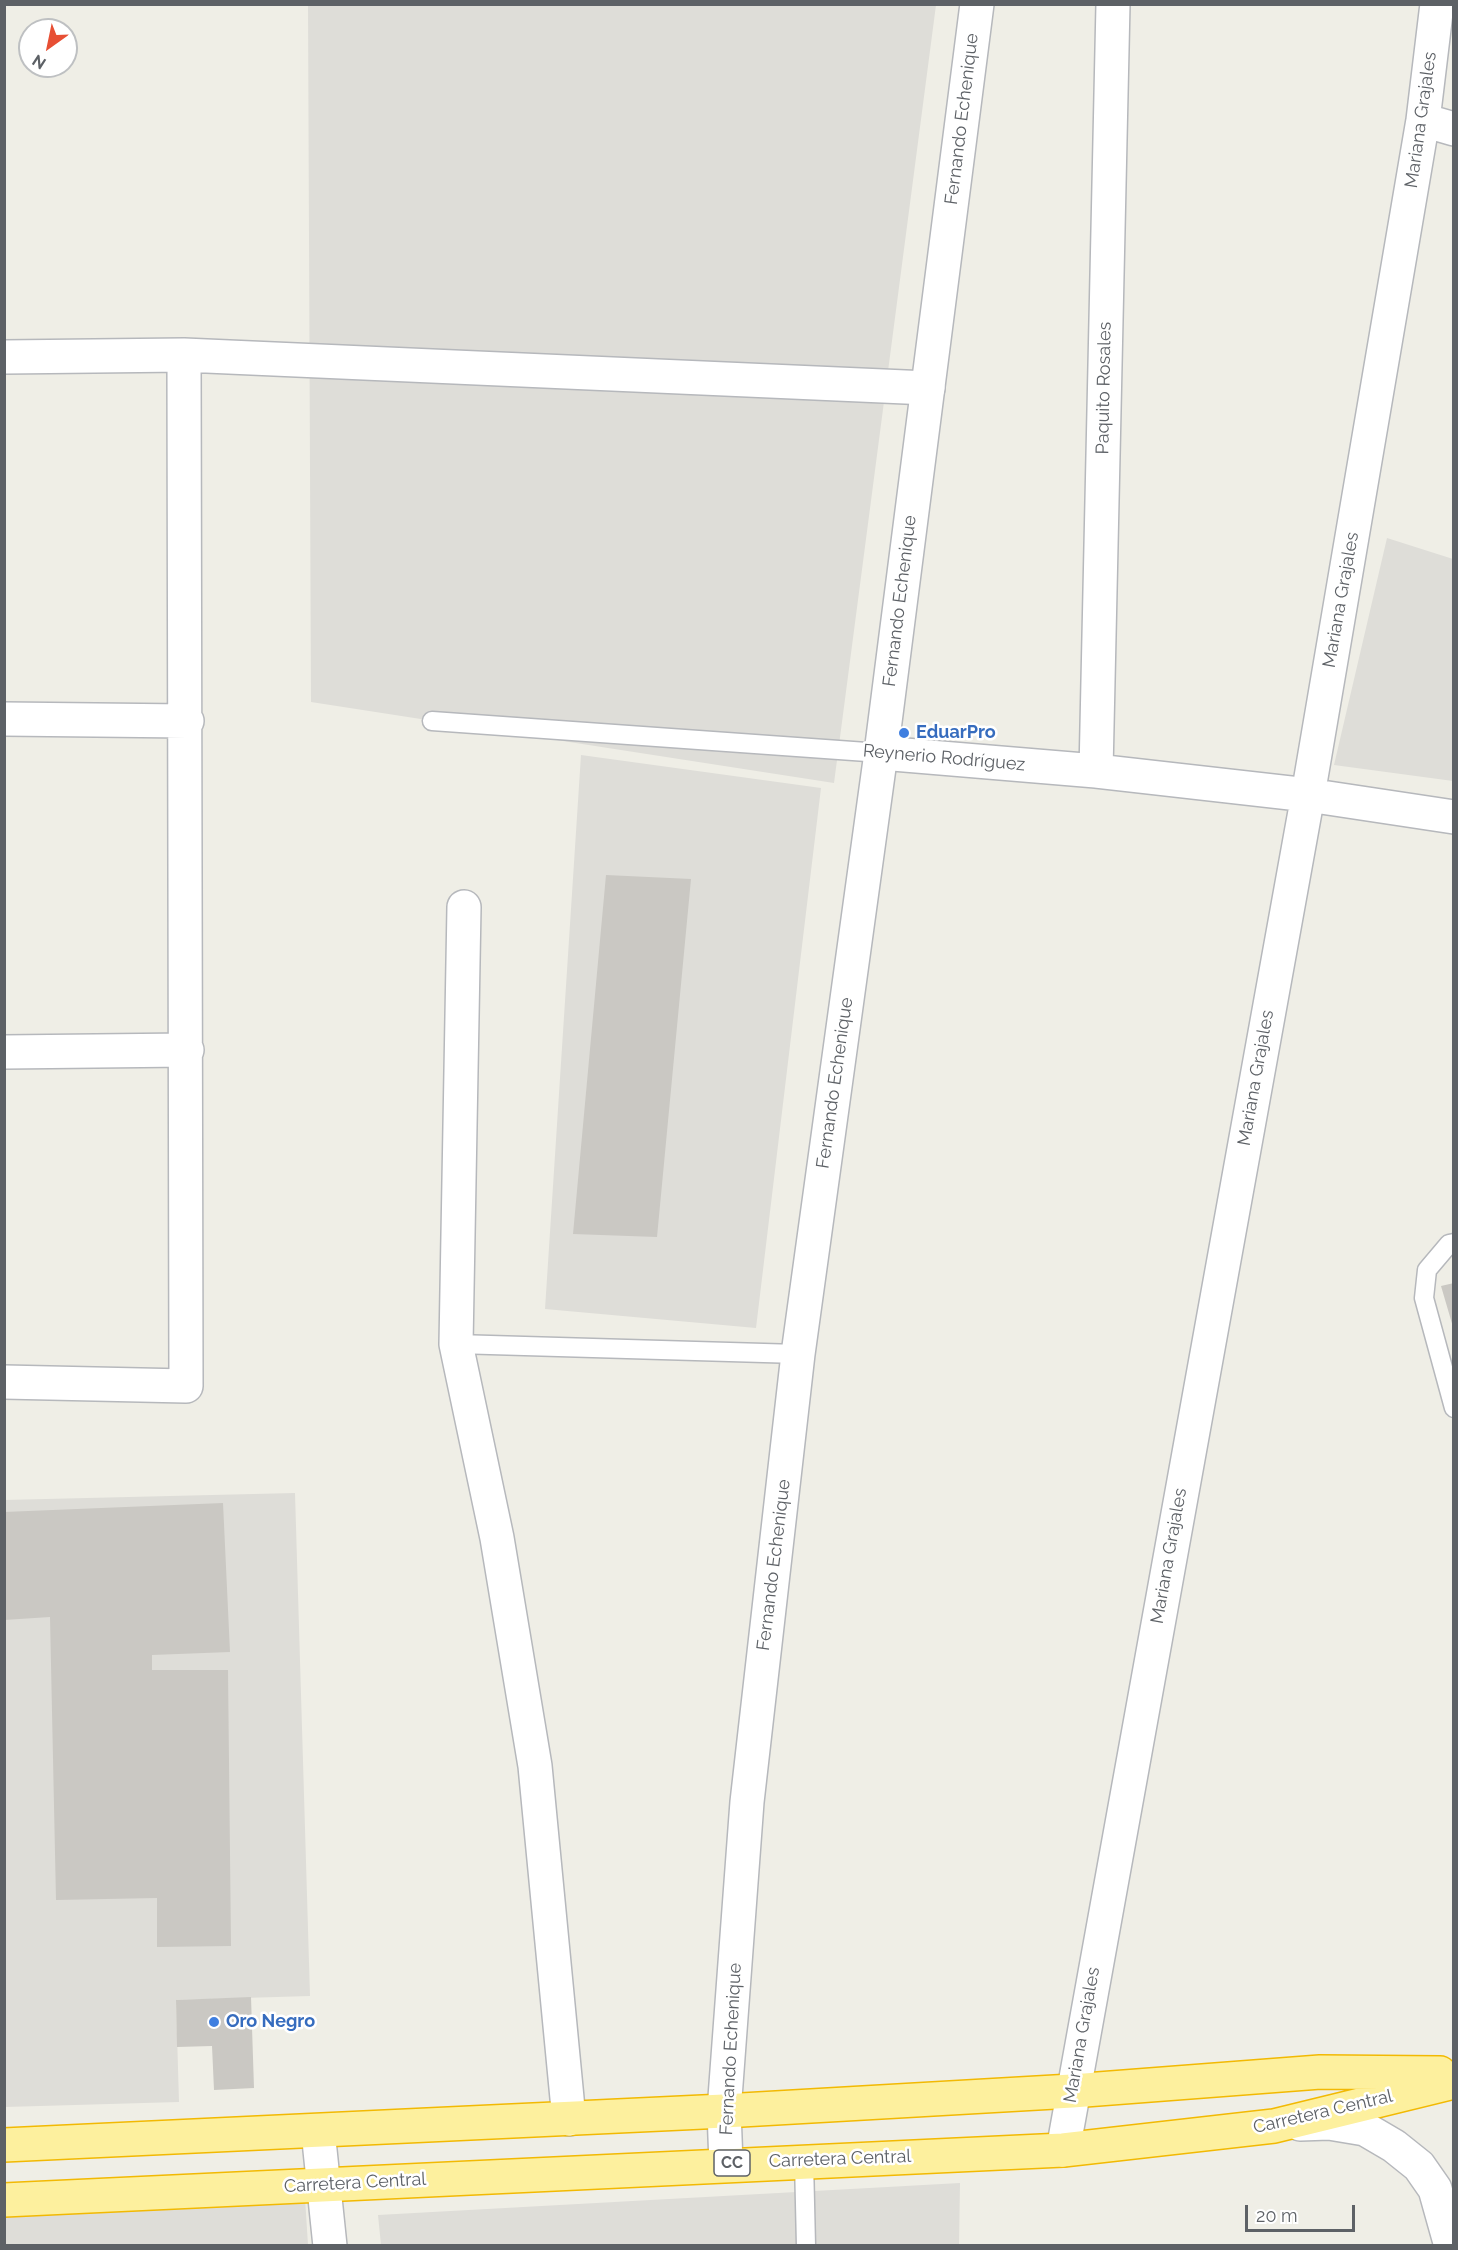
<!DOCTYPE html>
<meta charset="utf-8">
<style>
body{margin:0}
#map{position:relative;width:1458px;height:2250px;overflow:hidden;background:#efeee6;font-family:Raleway,sans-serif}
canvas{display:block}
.frame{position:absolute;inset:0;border:6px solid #5d6166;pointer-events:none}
.north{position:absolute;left:18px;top:18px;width:60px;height:60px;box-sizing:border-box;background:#fff;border:2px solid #bec0c2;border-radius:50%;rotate:213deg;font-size:16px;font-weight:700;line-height:24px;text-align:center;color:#5d6166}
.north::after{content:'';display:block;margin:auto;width:21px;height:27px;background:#e74f34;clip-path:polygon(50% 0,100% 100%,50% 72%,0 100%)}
.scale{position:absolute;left:1245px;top:2205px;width:110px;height:27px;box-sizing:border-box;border:3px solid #5d6166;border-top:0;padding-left:8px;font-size:18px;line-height:21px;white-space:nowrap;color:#5d6166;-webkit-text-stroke:4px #fff;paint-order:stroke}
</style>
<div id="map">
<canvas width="1458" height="2250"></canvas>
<div class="frame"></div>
<div class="north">N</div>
<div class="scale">20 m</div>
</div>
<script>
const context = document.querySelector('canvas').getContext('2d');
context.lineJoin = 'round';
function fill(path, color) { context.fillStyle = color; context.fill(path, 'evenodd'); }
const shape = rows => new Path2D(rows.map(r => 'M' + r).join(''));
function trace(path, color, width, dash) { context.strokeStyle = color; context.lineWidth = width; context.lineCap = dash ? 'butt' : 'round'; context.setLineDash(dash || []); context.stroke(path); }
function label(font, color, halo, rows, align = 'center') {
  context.font = font + ' Raleway,sans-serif'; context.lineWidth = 5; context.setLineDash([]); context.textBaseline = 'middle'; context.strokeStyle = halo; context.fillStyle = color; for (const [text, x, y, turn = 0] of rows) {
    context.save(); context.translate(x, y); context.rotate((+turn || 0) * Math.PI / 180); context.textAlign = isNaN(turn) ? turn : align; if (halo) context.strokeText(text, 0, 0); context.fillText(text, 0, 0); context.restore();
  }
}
fill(shape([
 [308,5,936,5,834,783,311,702],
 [1387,538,1453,559,1453,781,1334,765],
 [581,755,821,788,756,1328,545,1309],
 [295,1493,310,1996,176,2000,179,2102,5,2107,4,1500],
 [960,2183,959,2245,381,2245,378,2215],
 [305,2198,308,2245,5,2246,5,2215]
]), '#deddd8');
fill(shape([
 [606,875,691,879,657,1237,573,1234],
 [1454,1283,1454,1327,1453,1327,1441,1286],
 [223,1503,230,1652,152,1655,152,1670,228,1670,231,1946,157,1947,157,1898,56,1900,50,1617,4,1620,4,1512],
 [251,1997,254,2088,214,2090,212,2046,177,2047,176,2000]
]), '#cac8c3');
const service = shape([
 [432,721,881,753],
 [1454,1243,1449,1244,1427,1270,1424,1298,1454,1408],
 [456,1344,798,1354],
 [804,2161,806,2246]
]);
const minor = shape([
 [1423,120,1454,129],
 [4,357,184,355,928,388],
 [4,719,187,721],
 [881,753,1096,771,1308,795,1454,817],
 [1096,771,1113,4],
 [464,907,456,1344,497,1538,535,1766,569,2119],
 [4,1052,187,1050],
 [4,1382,186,1386,184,355],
 [318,2131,330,2246],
 [1063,2150,1308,795,1423,120,1437,4]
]);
const tertiary = shape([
 [1300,2124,1329,2123,1365,2129,1394,2146,1419,2166,1435,2189,1451,2246],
 [726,2164,724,2111,747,1802,798,1354,881,753,977,4]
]);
const trunk = shape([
 [4,2145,724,2111,1072,2091,1320,2072,1440,2073],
 [4,2200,1063,2150,1274,2126,1454,2082]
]);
trace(service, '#b6b8bc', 21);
trace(minor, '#b6b8bc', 36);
trace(tertiary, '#b6b8bc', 36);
trace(trunk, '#f2b903', 36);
trace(service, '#fff', 18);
trace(minor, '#fff', 33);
trace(tertiary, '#fff', 33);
trace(trunk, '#fdf09e', 33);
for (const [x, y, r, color] of [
 [904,733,6,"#3f7fe0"],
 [214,2022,6,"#3f7fe0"]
]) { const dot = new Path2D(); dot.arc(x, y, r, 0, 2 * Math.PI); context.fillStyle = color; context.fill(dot); trace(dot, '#fff', 2); }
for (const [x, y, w] of [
 [732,2163,36]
]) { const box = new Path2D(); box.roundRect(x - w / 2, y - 13, w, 26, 4.5); context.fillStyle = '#fff'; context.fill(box); trace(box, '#5d6166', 1.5); }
label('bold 16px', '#5d6166', null, [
 ["CC",732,2163]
]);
label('18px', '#5d6166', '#fff', [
 ["Fernando Echenique",962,119,-83],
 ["Mariana Grajales",1421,120,-82],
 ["Paquito Rosales",1104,388,-89],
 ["Mariana Grajales",1341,600,-80],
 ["Fernando Echenique",900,601,-83],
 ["Reynerio Rodríguez",944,758,5],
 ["Mariana Grajales",1256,1078,-80],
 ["Fernando Echenique",835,1083,-82],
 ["Mariana Grajales",1169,1556,-80],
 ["Fernando Echenique",774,1565,-83],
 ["Mariana Grajales",1082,2035,-80],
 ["Fernando Echenique",731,2049,-87],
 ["Carretera Central",1323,2112,-13],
 ["Carretera Central",840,2159,-2],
 ["Carretera Central",355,2183,-3]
]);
label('bold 18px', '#366cbe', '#fff', [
 ["EduarPro",916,733],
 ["Oro Negro",226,2022]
], 'left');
</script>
